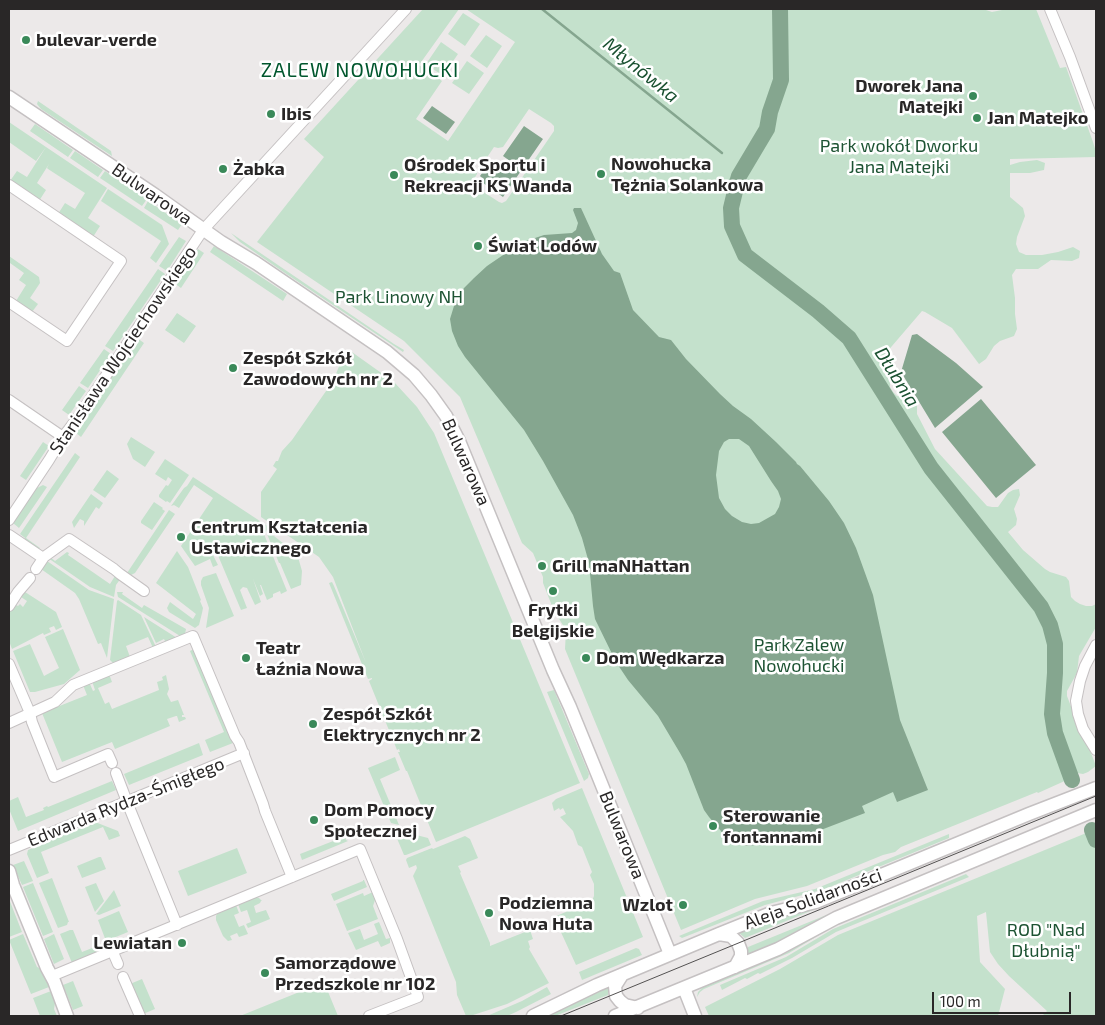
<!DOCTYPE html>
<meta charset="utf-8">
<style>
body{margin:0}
#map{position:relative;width:1105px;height:1025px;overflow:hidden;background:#ece9e9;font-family:"Exo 2",sans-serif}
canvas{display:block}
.frame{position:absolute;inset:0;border:10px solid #292727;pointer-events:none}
.scale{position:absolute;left:932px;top:992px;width:139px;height:22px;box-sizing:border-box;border:2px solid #292727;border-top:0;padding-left:6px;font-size:15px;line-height:18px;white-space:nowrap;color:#292727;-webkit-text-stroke:4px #fff;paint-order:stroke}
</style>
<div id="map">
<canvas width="1105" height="1025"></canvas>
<div class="frame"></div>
<div class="scale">100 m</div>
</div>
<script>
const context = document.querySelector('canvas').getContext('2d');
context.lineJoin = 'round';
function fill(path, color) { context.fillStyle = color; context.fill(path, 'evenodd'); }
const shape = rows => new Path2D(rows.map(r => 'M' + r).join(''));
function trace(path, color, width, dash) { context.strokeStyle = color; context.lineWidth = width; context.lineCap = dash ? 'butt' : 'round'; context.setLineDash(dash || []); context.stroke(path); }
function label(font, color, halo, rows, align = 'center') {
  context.font = font + ' "Exo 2",sans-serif'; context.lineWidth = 5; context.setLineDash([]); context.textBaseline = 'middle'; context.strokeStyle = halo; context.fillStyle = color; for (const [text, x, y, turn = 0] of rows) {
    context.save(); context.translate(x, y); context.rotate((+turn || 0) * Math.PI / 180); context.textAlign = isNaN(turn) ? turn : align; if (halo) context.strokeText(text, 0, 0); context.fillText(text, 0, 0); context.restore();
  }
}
fill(shape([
 [423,9,459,9,419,65,442,81,416,119,448,141,515,42,466,9,985,9,986,10,992,12,1007,9,1036,9,1060,68,1066,67,1093,142,1096,152,1096,157,1010,159,1010,165,1020,162,1037,160,1045,163,1044,170,1030,173,1010,173,1010,197,1023,208,1025,216,1017,237,1016,244,1019,252,1026,255,1042,255,1058,252,1073,247,1080,251,1079,258,1072,261,1051,260,1038,269,1016,269,1012,275,1015,298,1015,314,1017,329,1014,336,1000,341,994,346,986,359,979,364,952,328,925,312,922,311,880,360,890,376,890,387,893,392,897,396,902,397,907,394,913,394,917,399,917,414,935,449,987,506,992,507,998,507,1008,493,1013,490,1019,489,1020,495,1014,509,1017,519,1016,525,1008,532,1023,550,1045,569,1050,572,1066,577,1069,581,1071,597,1075,601,1080,604,1086,606,1092,606,1096,604,1096,627,1079,656,1077,673,1067,691,1067,696,1080,730,1086,740,1096,766,1088,772,1083,774,1077,773,1078,775,1038,793,1037,792,901,847,895,852,883,855,807,886,755,899,681,930,565,649,566,630,554,611,543,583,543,577,533,553,522,543,460,397,404,341,257,242,324,157,304,139],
 [529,109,551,123,554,126,554,131,506,201,502,203,499,202,471,184,477,174,477,170,472,165,472,162,475,159,482,161,486,159,494,147,498,148,503,147],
 [463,13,480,24,465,46,448,34],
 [486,35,502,46,487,68,470,56],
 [441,42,458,54,443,76,426,64],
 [467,61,484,73,469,94,452,83],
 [38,101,111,151,112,156,41,109,37,104],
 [9,122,46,147,36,161,9,142],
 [35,124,73,150,68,157,30,131],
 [46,147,107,188,88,218,100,226,93,237,58,214,65,203,75,209,85,193,48,169,47,168,49,164,37,183,46,190,39,201,10,181,17,171,27,177],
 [75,151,103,170,98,177,70,158],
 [105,171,147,199,142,206,100,178],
 [108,189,162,225,169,244,156,263,150,258,161,241,101,201],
 [148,201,181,223,182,224,178,230,144,208],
 [231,233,394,344,404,350,403,352,282,271,240,242],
 [179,237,186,241,167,271,159,266],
 [214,246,287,294,283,301,210,252],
 [198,249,204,253,181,288,174,283],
 [9,256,39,277,40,283,30,298,38,304,32,312,16,301,26,285,19,280,24,273,10,263,9,265],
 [158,269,165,274,113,351,105,346],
 [177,313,196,326,184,343,165,330],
 [137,338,144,343,81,437,76,433,76,432,75,431],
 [104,349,111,354,88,388,80,383],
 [349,350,394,382,417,407,434,433,579,781,580,783,436,842,407,771,406,771,398,752,400,752,399,749,397,750,369,681,372,679,372,678,368,679,329,583,332,582,334,586,366,663,333,577,319,557,261,517,261,492,277,469,273,466,276,461,278,461,282,451,292,440,333,381,340,364],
 [79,386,86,391,69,415,62,410],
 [131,437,155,452,145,467,133,459,127,444],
 [43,442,49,446,26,480,20,476],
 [75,453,80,457,26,538,40,548,39,549,24,540,25,538,20,534],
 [165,459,189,475,170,503,167,501,166,502,159,497,159,495,166,485,168,486,172,480,168,477,166,481,155,474],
 [107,470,119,479,105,498,93,490],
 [193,477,269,527,264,534,287,591,281,594,280,591,273,594,273,597,267,600,261,585,260,585,263,594,260,596,253,579,261,602,255,605,247,588,243,587,240,590,247,608,241,610,217,553,213,555,218,565,213,567,210,559,195,566,181,546,213,498,194,485,179,508,174,505,171,506,184,488,187,486],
 [43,485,47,487,19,528,13,523,15,519,35,489],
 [91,494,103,503,99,509,96,507,84,526,84,521,80,519,74,528,72,522],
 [154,502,163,508,162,509,165,511,152,530,141,523,141,521],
 [169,510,175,514,135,573,131,575,127,573],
 [269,532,294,552,298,557,302,571,301,585,291,589,280,563,279,563,267,534],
 [177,551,188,567,201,600,200,601,203,608,202,613,199,625,195,628,169,612,167,608,170,602,193,619,196,614,156,583],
 [67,552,69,553,68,555,110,584,115,576,121,578,116,585,114,597,90,587,48,558,50,557,55,561],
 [47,561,89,590,114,599,107,658,101,643,98,644,79,599,75,593,41,569],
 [216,573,234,616,206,628,209,608,201,585,201,581,203,577],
 [24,592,25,592,56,612,62,627,56,630,54,626,49,628,51,632,44,635,43,633,12,649,9,641,9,612,14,604,18,606,20,604,23,607,27,601,21,597],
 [117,592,123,592,122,594,142,608,144,605,186,629,185,634,180,636,118,597],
 [118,600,141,615,156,647,153,648,148,637,126,646,130,657,114,664,110,660,117,601],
 [144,617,177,638,166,643,164,639,156,643],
 [63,629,80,670,64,684,35,692,30,692,13,651,30,644,44,676,59,668,45,637],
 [194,649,233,743,210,752,205,740,224,732,190,651],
 [109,674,112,682,98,688,105,704,109,702,112,709,159,690,157,682,163,680,162,677,166,675,169,689,167,694,171,702,178,700,184,715,182,715,182,717,185,717,186,719,179,722,177,716,176,716,167,719,170,726,115,749,112,742,62,762,42,713,87,695,83,685,89,682,93,691,95,690,92,681],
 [554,690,589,774,588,778,584,781,547,692],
 [199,743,203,755,129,785,124,774],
 [395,757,400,770,380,779,399,825,391,823,368,768],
 [112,781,116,790,18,831,9,809,9,801,18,797,26,817,44,810,43,808,47,806,48,807],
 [582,788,643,937,576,965,554,917,592,901,594,896,594,884,590,875,592,872,582,847,578,845,573,831,560,817,566,814,563,808,560,810,559,808,554,811,552,803,556,799],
 [1056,810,745,938,739,933,1026,821],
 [1069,816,787,939,748,955,748,947],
 [95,822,118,831,120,836,109,840,103,827,41,852,49,873,37,878,27,854,28,850],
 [393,829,428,838,431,845,406,855,404,855],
 [1096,829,1096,1016,1042,1016,1047,1011,1009,976,998,964,990,952,986,912,977,916,980,962,1005,989,998,1016,709,1016,705,1007,780,969,838,935],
 [949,834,949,838,825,889,765,905,682,938,679,936,763,901,815,889],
 [346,836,345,837,346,840,348,841,302,860,300,854],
 [465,836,470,839,478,858,458,866,461,872,460,873,490,943,490,946,530,930,533,939,528,941,530,947,529,949,549,983,507,1004,470,1016,466,1016,457,995,456,982,413,876,417,868,416,865,409,868,406,860,407,858,432,848,433,849],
 [237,848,247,873,188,896,178,871],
 [99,857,101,857,106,869,82,878,77,866],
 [24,861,33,881,22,885,13,865],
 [964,871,965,872,836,925,789,953,704,989,700,992,697,997,698,992,703,987,783,954,835,925],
 [966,874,969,877,836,932,792,958,760,974,758,973,747,979,745,978,722,990,720,985,786,957,833,929],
 [52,878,69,922,68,922,67,925,58,928,39,883],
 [363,880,364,880,367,887,334,901,331,894,363,881],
 [33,883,53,932,43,936,23,887],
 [96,883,104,901,95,912,85,887],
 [114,890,121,906,99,915,96,914],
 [373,892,376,897,373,906,378,919,347,931,336,904,363,893,364,896],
 [256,897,259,898,262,901,261,901,260,903,254,906,256,913,266,910,270,919,248,928,246,924,251,922,247,910,241,912,238,904],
 [9,899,22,932,9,937],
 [236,905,239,913,234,915,239,927,244,925,248,934,239,937,237,933,230,936,232,940,228,941,223,936,216,920,216,916,218,912],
 [119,911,128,932,106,941,98,920],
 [379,922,386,939,390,938,390,943,381,947,378,941,356,950,348,933,360,929,364,940,378,934,374,924],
 [70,930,73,930,82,952,105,943,107,948,72,963,60,934],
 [23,934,37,967,42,969,49,987,31,994,9,940],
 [54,934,64,959,54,964,44,939],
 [636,948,639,949,642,955,582,980,579,972],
 [142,979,155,1009,143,1014,130,984],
 [73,981,83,1006,73,1010,63,985],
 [324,982,338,1016,240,1016],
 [547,987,551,994,516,1012,507,1016,487,1016,522,1001],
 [608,987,608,995,555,1016,546,1016,573,1002],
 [51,991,55,1003,54,1009,57,1016,40,1016,33,998]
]), '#c4e1cc');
fill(shape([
 [432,106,455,122,446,134,423,118],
 [524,126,543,139,503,197,483,183,484,180,480,176,491,160,498,163,499,161,516,168,517,166,503,156],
 [574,208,581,208,602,254,614,271,620,273,633,310,659,337,671,340,686,359,720,394,733,406,751,419,776,442,796,462,797,464,800,466,829,501,844,523,856,548,873,595,900,720,928,790,897,802,893,792,862,806,865,813,813,833,787,840,756,845,747,846,733,842,726,837,709,817,704,810,686,764,680,753,658,716,628,680,616,662,595,619,593,606,589,563,582,538,573,515,543,461,524,430,465,357,458,346,452,331,450,319,454,306,464,288,474,278,487,266,512,249,526,241,544,235,572,233,576,230,578,223,573,210],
 [729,439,739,439,749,446,771,481,778,491,781,499,779,507,775,514,759,523,751,524,742,522,732,516,725,509,719,498,716,475,719,451,724,442],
 [917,334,956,363,983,387,935,428,901,372,912,335],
 [981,399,1036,465,996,498,942,432]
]), '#85a68f');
trace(shape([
 [542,9,722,153],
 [731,179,736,185]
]), '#85a68f', 2.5);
trace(shape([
 [780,9,781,80,770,112,767,129,739,176,737,183,731,208,732,226,745,255,818,311,849,338,931,468,1041,607,1050,625,1055,644,1055,673,1052,714,1055,733,1072,780],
 [1092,830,1096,840]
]), '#85a68f', 16);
const minor = shape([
 [1050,9,1070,57,1096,128],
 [9,185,121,261,67,341,9,302],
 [9,400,63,437],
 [9,520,49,460,63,437,79,416,203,230,406,9],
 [9,535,43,558],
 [36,569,44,557,69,539,114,569,120,574,144,591],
 [9,606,18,592,30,578],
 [1096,645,1085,666,1080,681,1076,701,1078,714,1083,729,1096,750],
 [9,664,30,713,32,722,54,777,108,754,112,763],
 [9,723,55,702,73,685,193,636,235,736,239,742,263,804,265,811,292,877],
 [116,773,129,807,177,925],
 [9,850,244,753],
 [112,950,118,964],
 [52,976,360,849,397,939,418,997,369,1016],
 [123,977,140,1016]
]);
const tertiary = shape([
 [9,97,155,195,221,242,256,263,387,352,414,375,431,395,446,416,459,441,553,670,570,707,599,778,670,954],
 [9,871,13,885,47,968,54,981,67,1016],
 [719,934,731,936,738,943,741,951,741,956,735,967],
 [622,975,615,986,616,996,620,1001,625,1005,638,1008],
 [684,988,695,1016],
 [533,1016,597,985,719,934,771,913,816,902,1029,814,1096,788],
 [615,1016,778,949,836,918,1096,810]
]);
trace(minor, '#c5c1c2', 12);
trace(tertiary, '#c5c1c2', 15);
trace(minor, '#fff', 10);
trace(tertiary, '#fff', 12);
trace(shape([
 [561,1016,1096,796]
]), '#535151', 1);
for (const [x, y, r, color] of [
 [26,40,5,"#3a8959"],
 [973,96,5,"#3a8959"],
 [271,114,5,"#3a8959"],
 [977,118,5,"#3a8959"],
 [223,169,5,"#3a8959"],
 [601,174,5,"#3a8959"],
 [394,175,5,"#3a8959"],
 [478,246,5,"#3a8959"],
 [233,368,5,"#3a8959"],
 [181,537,5,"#3a8959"],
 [542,566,5,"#3a8959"],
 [553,591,5,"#3a8959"],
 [246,658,5,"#3a8959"],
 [586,658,5,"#3a8959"],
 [313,724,5,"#3a8959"],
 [314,820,5,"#3a8959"],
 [713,826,5,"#3a8959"],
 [683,905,5,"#3a8959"],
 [489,913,5,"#3a8959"],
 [182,943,5,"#3a8959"],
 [265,973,5,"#3a8959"]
]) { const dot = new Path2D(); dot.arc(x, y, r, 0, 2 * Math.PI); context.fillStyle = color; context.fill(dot); trace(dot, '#fff', 2); }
label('bold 18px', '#292727', '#fff', [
 ["bulevar-verde",36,40],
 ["Dworek Jana",963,86,"right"],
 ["Matejki",963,107,"right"],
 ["Ibis",281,114],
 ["Jan Matejko",987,118],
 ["Nowohucka",611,164],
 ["Tężnia Solankowa",611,185],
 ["Ośrodek Sportu i",404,165],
 ["Rekreacji KS Wanda",404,186],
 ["Żabka",233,169],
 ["Świat Lodów",488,246],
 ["Zespół Szkół",243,358],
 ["Zawodowych nr 2",243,379],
 ["Centrum Kształcenia",191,527],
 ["Ustawicznego",191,548],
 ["Grill maNHattan",552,566],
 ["Frytki",553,610,"center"],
 ["Belgijskie",553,631,"center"],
 ["Teatr",256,648],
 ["Łaźnia Nowa",256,669],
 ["Dom Wędkarza",596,658],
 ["Zespół Szkół",323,714],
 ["Elektrycznych nr 2",323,735],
 ["Dom Pomocy",324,810],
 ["Społecznej",324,831],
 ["Sterowanie",723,816],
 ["fontannami",723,837],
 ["Podziemna",499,903],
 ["Nowa Huta",499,924],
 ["Wzlot",673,905,"right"],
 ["Lewiatan",172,943,"right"],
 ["Samorządowe",275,963],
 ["Przedszkole nr 102",275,984]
], 'left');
label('18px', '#1d5333', '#fff', [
 ["Park wokół Dworku",899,146],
 ["Jana Matejki",899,167],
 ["Park Linowy NH",399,297],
 ["Park Zalew",799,645],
 ["Nowohucki",799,666],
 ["ROD \"Nad",1046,930],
 ["Dłubnią\"",1046,951]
]);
label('18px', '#292727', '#fff', [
 ["Bulwarowa",152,194,35],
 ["Stanisława Wojciechowskiego",123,350,-56],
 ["Bulwarowa",466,462,66],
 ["Edwarda Rydza-Śmigłego",126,802,-22],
 ["Bulwarowa",622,835,68],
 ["Aleja Solidarności",813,899,-20]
]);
label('italic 19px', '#1a5131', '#fff', [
 ["Młynówka",641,70,39],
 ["Dłubnia",897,377,58]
]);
context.letterSpacing = '1px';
label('20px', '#00562d', '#fff', [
 ["ZALEW NOWOHUCKI",360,70]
]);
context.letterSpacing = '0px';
</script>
